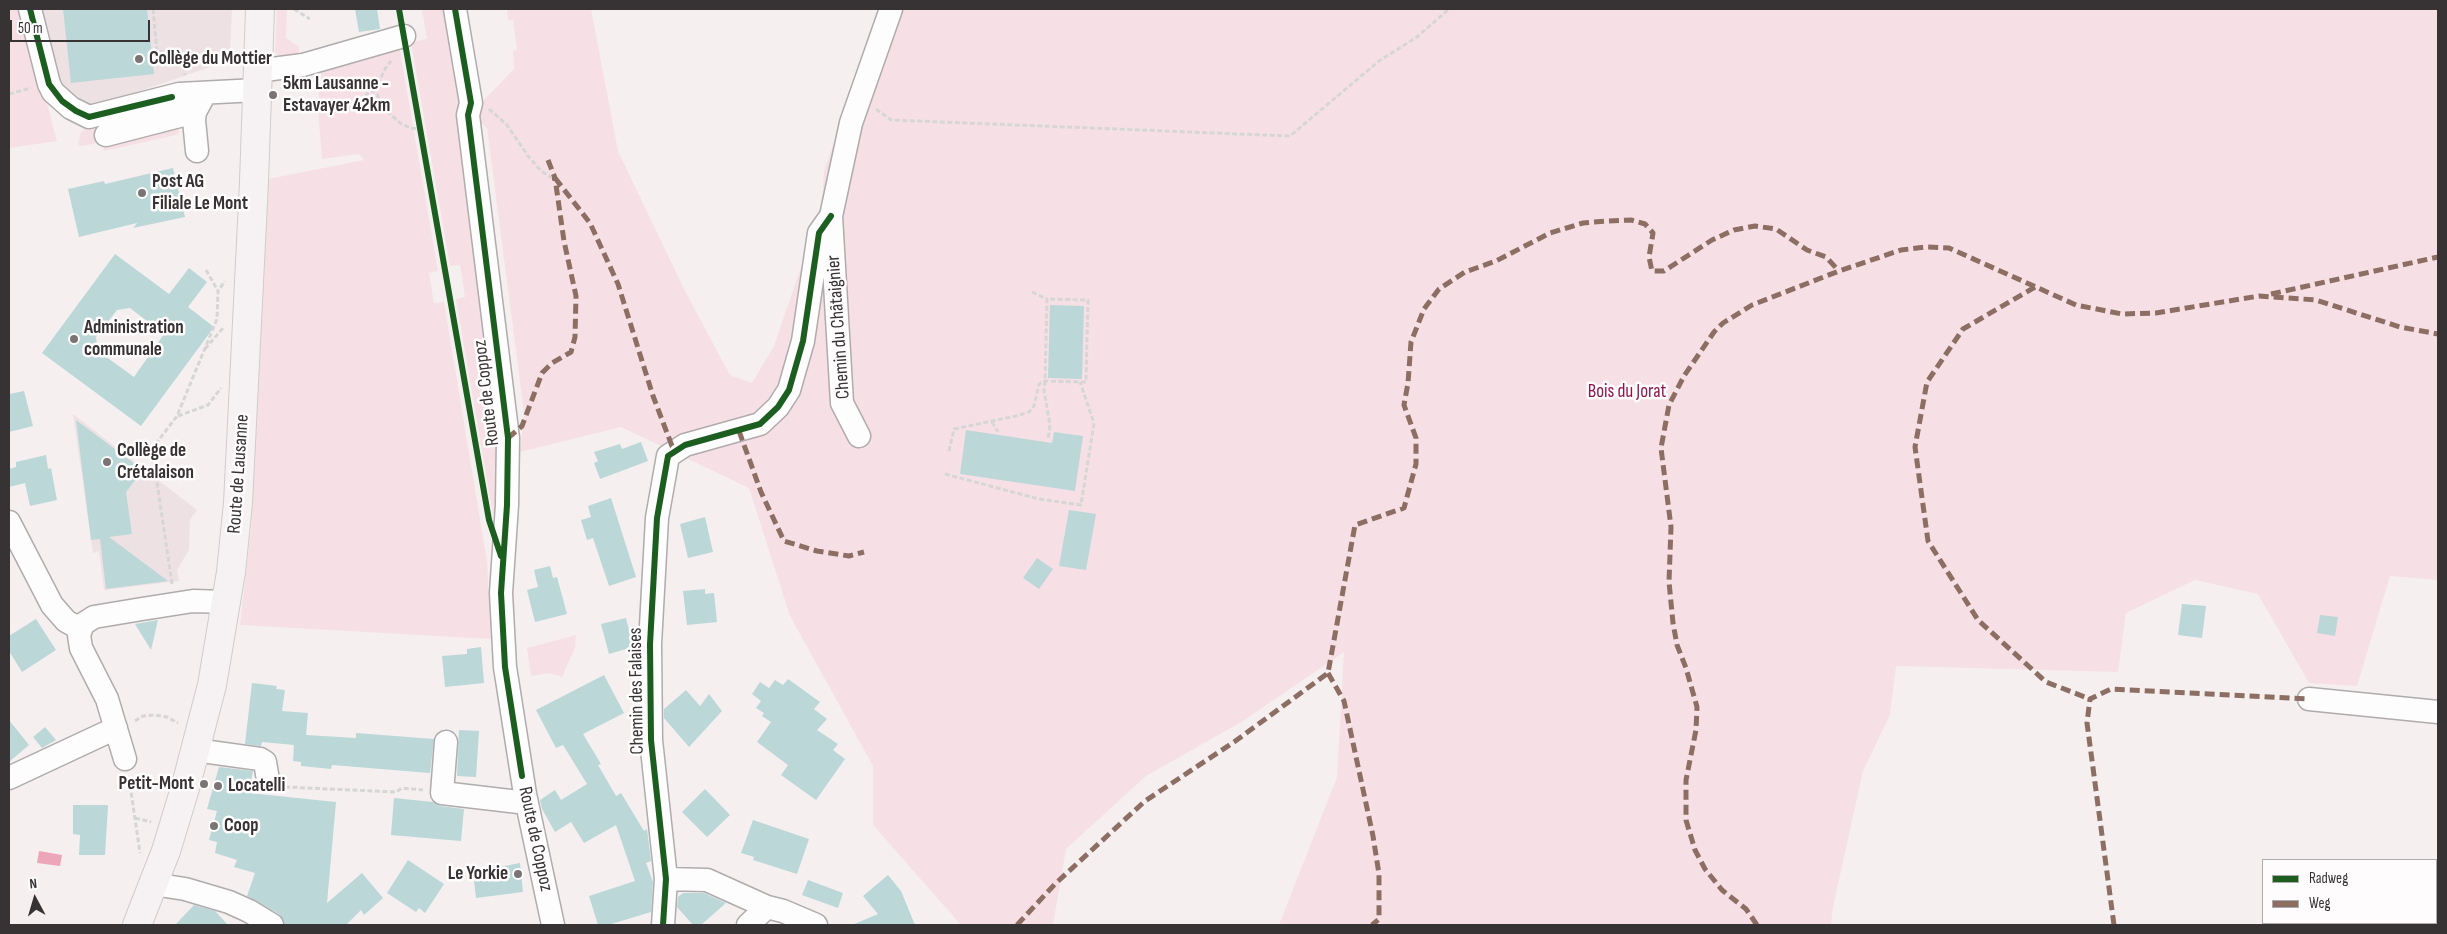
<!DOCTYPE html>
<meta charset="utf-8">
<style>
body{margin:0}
#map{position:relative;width:2447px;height:934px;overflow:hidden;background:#f5eff0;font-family:"Sofia Sans Condensed",sans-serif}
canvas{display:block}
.frame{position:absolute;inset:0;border:10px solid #373233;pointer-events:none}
.legend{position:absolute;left:2262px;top:859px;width:175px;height:65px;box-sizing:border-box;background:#fefcfc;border:1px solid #aeabac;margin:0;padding:6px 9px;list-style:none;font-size:15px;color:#373233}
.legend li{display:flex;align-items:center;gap:10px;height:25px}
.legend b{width:25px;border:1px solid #aeabac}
.north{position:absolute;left:10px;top:874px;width:50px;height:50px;-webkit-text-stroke:4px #fefcfc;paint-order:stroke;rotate:354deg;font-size:14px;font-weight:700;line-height:20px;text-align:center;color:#373233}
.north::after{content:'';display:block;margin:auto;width:18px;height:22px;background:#373233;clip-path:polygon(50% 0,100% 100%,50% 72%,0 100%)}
.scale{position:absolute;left:10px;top:20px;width:140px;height:22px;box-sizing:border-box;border:2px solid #373233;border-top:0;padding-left:6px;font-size:15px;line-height:18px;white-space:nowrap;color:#373233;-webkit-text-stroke:4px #fefcfc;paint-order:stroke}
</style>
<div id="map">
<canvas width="2447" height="934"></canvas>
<div class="frame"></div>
<ul class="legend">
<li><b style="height:6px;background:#1b5e20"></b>Radweg</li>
<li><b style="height:6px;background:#8d6e63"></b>Weg</li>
</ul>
<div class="north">N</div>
<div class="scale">50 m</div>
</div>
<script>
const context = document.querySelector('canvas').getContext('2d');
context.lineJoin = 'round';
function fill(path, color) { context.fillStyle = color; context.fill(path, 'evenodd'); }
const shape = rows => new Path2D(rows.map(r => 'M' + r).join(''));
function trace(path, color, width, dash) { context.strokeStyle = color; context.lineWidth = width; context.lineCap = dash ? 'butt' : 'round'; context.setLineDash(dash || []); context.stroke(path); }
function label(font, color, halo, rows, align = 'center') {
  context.font = font + ' "Sofia Sans Condensed",sans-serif'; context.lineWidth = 5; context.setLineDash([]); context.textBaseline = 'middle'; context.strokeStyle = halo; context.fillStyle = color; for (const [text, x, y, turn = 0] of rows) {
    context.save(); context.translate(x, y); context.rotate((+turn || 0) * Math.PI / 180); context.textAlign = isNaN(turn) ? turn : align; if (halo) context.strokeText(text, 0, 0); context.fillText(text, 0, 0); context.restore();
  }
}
fill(shape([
 [39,9,232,9,230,55,219,64,93,107,72,100,59,81],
 [73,414,197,510,190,520,189,550,177,570,179,581,104,590,99,551,93,553]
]), '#eee1e4');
fill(shape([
 [9,9,22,9,57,141,9,148],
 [277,9,287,9,286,38,299,47,299,52,294,55,280,57,275,52],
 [422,9,444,9,474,203,497,440,497,513,493,515,456,299,465,297,460,265,450,266,411,42,427,39],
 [507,9,591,9,618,151,684,289,730,375,752,383,774,346,822,206,824,171,881,9,2438,9,2438,580,2390,576,2357,686,2309,683,2258,594,2195,580,2126,613,2118,672,1896,666,1890,715,1863,771,1833,907,1831,925,1279,925,1337,777,1344,652,1243,721,1146,776,1066,849,1053,925,961,925,873,825,873,766,790,616,749,488,621,427,520,452,524,413,487,128,474,116,477,107,514,69,513,51,517,50,513,20,508,20],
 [399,45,438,271,429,273,434,303,444,302,487,561,491,639,240,625,251,530,268,179,364,160,359,154,322,159,318,109,319,84,323,66],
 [93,124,178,127,179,132,176,135,104,151,102,142,82,146,78,145,81,132],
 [576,635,575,648,562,677,549,673,531,676,527,648]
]), '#f6e0e6');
fill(shape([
 [39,851,62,855,60,866,37,863]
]), '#eda5ba');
fill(shape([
 [63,9,147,9,154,74,71,83],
 [355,9,377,9,380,29,359,32],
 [173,168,185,217,133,228,137,223,79,237,68,189,104,181,105,184],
 [115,254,169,294,189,268,207,282,188,307,214,327,141,426,42,353],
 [130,308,164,334,134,377,98,351,96,337,117,310],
 [1050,305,1084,306,1082,379,1048,378],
 [24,391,33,426,9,432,9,394],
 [76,420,143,470,126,492,132,534,109,537,168,581,106,589,100,539,91,540],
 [966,430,1052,443,1054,432,1083,436,1075,491,960,474],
 [641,442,648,461,600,479,594,463,598,461,594,452,620,444,622,449],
 [46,455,48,469,51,468,57,500,30,506,25,483,9,487,9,469,16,467,16,462],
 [611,498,636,577,609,586,593,538,587,540,581,520,591,517,588,506],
 [1069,510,1096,514,1086,570,1059,566],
 [705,517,713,552,688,558,680,524],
 [1037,558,1053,569,1039,589,1023,578],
 [550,566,553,578,557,577,567,614,535,622,527,590,538,587,534,570],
 [705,589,705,594,714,593,717,622,687,625,683,591],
 [2182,604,2206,606,2202,638,2178,635],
 [2320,615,2338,617,2335,636,2317,633],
 [626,618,633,647,609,654,601,624],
 [36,619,56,650,22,672,9,651,9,636],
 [158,620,151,650,135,624],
 [481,647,484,683,445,687,442,656,467,654,467,649],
 [604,675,624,713,583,734,601,764,598,765,616,796,621,793,644,831,647,829,651,861,646,863,653,882,651,912,608,925,598,925,589,896,635,881,616,825,584,843,571,822,555,832,542,809,540,800,555,790,561,800,587,784,563,745,556,748,536,710],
 [788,679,820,702,814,709,827,719,817,730,838,744,833,750,845,759,816,800,781,775,788,765,757,742,771,722,762,716,764,713,756,708,761,701,752,694,760,682,769,688,775,680,783,685],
 [252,683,277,686,276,689,285,690,282,711,308,713,306,735,356,738,356,733,434,739,430,773,332,765,331,769,301,766,301,762,293,761,294,745,262,742,261,746,245,744],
 [686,690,700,706,709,694,722,711,689,747,664,718,664,709],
 [9,720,29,745,9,762],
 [45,727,56,740,42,748,33,737],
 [459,730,479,731,476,777,457,776],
 [219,767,253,771,249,793,336,802,327,903,362,873,383,898,364,915,361,910,346,925,285,925,279,914,247,896,255,873,234,867,237,860,215,853,217,842,209,840,217,811,207,809],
 [705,789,730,815,707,837,682,812],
 [394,798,433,802,440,806,464,809,461,841,391,835],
 [73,805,108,805,105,855,79,855,80,835,73,834],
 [753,820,809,839,797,874,753,860,754,857,741,853],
 [408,860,444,884,425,913,419,908,416,912,387,893],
 [520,863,523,892,476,898,473,872],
 [888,875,901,891,915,925,852,925,878,914,863,896],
 [808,880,843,893,838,908,802,895],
 [683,893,704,893,726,903,701,925,693,925,677,907,678,897],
 [194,905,215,911,228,925,175,925]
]), '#bbd7d7');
const minor = shape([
 [30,9,49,84,53,92,71,108,89,117,179,94,257,90],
 [455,9,471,103,468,115,508,438,507,505,501,593,505,667,525,794,553,925],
 [257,71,303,65,404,36],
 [106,135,195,112],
 [197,151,194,120,195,112,202,99],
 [859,436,842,403,831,216,851,123,891,9],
 [9,522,52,605,66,621,80,629],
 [2309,699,2438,712],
 [446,742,442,793,527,803],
 [195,750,260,759,265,762,268,780],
 [125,759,107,699,81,648,79,635,83,624,94,617,142,609,193,601,227,602],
 [9,778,116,728],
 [666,879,707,880,767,907,783,911,816,925],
 [153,884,185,889,229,902,249,911,272,925],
 [663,925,666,879,651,740,650,644,657,518,668,456,685,445,760,424,778,407,789,390,803,341,819,233,831,216],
 [748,925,767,907]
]);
const major = shape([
 [137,925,166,851,186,785,212,685,231,572,238,503,254,182,260,9]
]);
trace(minor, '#b0abac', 25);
trace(major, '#cfcccd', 30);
trace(shape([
 [153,9,157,52,180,50,185,75],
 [294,9,310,19],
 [399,9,400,18],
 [407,56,485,498],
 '366 97a6 6 0 1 1 12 0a6 6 0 1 1-12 0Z',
 [375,91,385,69,391,61],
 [9,94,31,88],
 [376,101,400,123,410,128,420,129],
 [489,109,507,125,528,156,541,171,552,178],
 [876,109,891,120,1290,136,1379,61,1417,37,1449,9],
 [206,270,218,291],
 [1032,292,1047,299],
 [205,349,223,328],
 [178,416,208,405,221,388],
 [992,422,998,432],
 [949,451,954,429,1016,416,1029,412,1034,406,1039,384,1045,381,1086,382,1088,300,1047,299,1045,381,1044,391,1050,425,1048,440],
 [945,474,1039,499,1081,505,1094,423,1080,382],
 [172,584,152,449,177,416,217,319,218,291,225,281],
 [135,721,143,716,155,715,167,717,178,723],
 [129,778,140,853],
 [285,787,396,792,402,788,423,790],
 [135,818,151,822]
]), '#d7d6d6', 3, [5, 2.5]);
trace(minor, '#fefdfd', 22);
trace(major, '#f6f2f3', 28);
trace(shape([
 [548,160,555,178,552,178],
 [555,178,590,223,618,284,653,396,672,446,676,449],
 [2035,287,1963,329,1927,382,1915,447,1928,541,1978,620,2046,682,2090,699],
 [2271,294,2438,257],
 [739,431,761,492,784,541,817,551,849,556,864,552],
 [508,438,522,426,542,373,552,363,571,352,575,337,576,296,564,241,555,178],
 [1328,673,1344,701,1373,836,1379,874,1379,919,1372,925],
 [1017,925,1055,884,1145,801,1234,742,1328,673,1355,525,1404,508,1416,464,1416,438,1404,405,1408,383,1411,342,1424,309,1439,289,1465,272,1496,261,1550,233,1583,223,1607,221,1631,220,1645,224,1653,233,1649,257,1652,271,1664,271,1712,240,1734,230,1755,226,1776,229,1807,250,1826,257,1839,271],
 [1757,925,1746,909,1722,890,1705,869,1695,850,1686,820,1686,780,1696,730,1697,707,1686,668,1677,645,1673,623,1669,582,1671,527,1661,448,1669,405,1684,376,1714,332,1723,323,1752,305,1839,271,1901,250,1926,247,1949,248,2076,305,2122,314,2156,313,2259,296,2316,300,2400,327,2438,334],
 [2114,925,2087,723,2090,699,2111,689,2309,699]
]), '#8d6e63', 5, [10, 5]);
trace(shape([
 [30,9,49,84,62,101,76,111,89,117,172,97],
 [399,9,489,520,501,556],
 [455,9,471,103,468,115,508,438,507,505,501,593,505,667,522,776],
 [663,925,666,879,651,740,650,644,657,518,668,456,685,445,760,424,778,407,789,390,803,341,819,233,831,216]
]), '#1b5e20', 6);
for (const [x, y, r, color] of [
 [139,59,5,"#7a7475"],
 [273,95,5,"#7a7475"],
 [142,193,5,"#7a7475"],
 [74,339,5,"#7a7475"],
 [107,462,5,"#7a7475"],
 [204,784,5,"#7a7475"],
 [218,786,5,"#7a7475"],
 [214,826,5,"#7a7475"],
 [518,874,5,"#7a7475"]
]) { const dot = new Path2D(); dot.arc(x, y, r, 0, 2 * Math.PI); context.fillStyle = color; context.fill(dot); trace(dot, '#fefcfc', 2); }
label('bold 19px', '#373233', '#fefcfc', [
 ["Collège du Mottier",149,59],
 ["5km Lausanne -",283,84],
 ["Estavayer 42km",283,106],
 ["Post AG",152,182],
 ["Filiale Le Mont",152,204],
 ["Administration",84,328],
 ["communale",84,350],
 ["Collège de",117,451],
 ["Crétalaison",117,473],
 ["Petit-Mont",194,784,"right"],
 ["Locatelli",228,786],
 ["Coop",224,826],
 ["Le Yorkie",508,874,"right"]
], 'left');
label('19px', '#373233', '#fefcfc', [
 ["Chemin du Châtaignier",839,327,-94],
 ["Route de Coppoz",487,393,-97],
 ["Route de Lausanne",239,474,-86],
 ["Chemin des Falaises",637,691,-91],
 ["Route de Coppoz",535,839,78]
]);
label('19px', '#8f154a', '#fefcfc', [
 ["Bois du Jorat",1627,392]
]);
</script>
